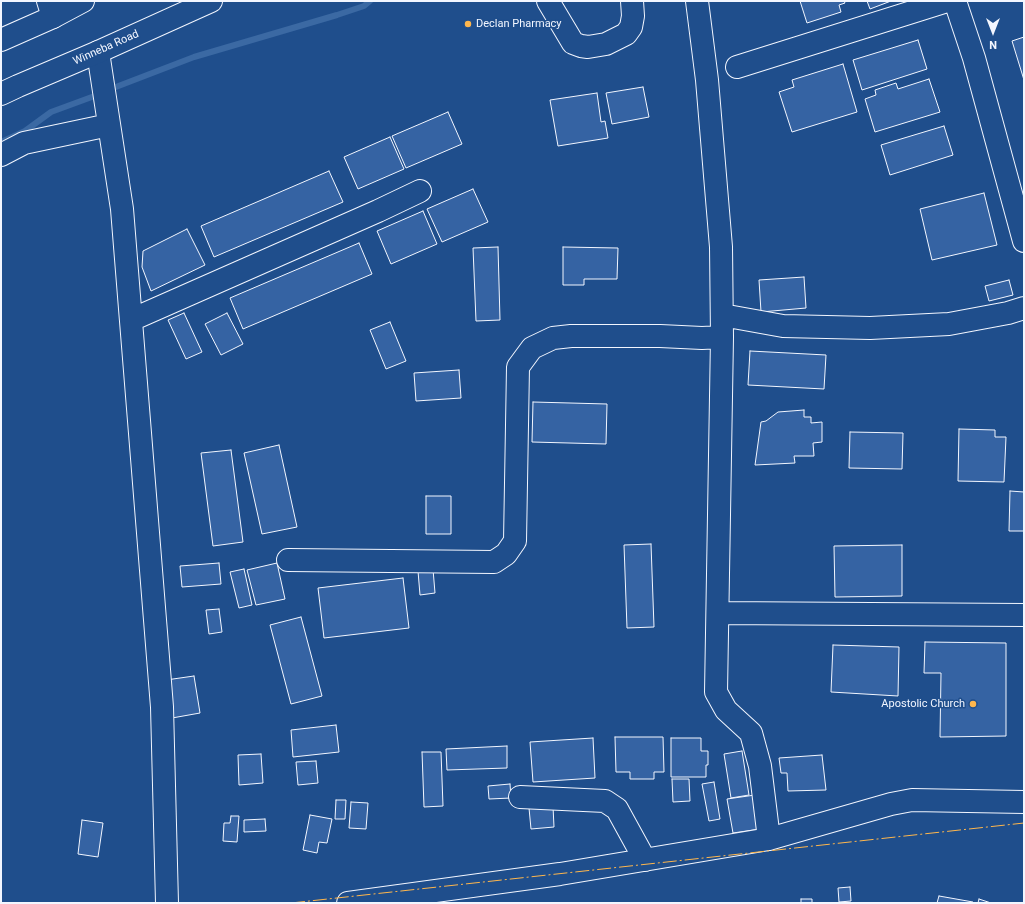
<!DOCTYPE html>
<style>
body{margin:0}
#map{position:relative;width:1025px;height:904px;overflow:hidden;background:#1f4e8c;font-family:Roboto,sans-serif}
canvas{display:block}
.frame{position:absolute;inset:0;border:2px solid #f2f6ff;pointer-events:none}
.north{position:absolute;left:973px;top:12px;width:40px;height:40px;-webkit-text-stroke:3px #1f4e8c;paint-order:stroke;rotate:180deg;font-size:11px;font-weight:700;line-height:16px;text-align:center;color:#f2f6ff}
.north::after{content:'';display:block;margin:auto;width:14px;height:18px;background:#f2f6ff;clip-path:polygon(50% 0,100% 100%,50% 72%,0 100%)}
</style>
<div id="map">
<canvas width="1025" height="904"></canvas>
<div class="frame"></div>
<div class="north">N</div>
</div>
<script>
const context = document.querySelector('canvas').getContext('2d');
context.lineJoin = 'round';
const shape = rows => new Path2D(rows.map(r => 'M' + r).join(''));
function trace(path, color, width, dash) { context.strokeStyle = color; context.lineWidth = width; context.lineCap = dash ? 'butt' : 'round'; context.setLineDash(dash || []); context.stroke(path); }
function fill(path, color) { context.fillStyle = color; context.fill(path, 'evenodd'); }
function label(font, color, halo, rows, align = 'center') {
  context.font = font + ' Roboto,sans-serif'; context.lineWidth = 3; context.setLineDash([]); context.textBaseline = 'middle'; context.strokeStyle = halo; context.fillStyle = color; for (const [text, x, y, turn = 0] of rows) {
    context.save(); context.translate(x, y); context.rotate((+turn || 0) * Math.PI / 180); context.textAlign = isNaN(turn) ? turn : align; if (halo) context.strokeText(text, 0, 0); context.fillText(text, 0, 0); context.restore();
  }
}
trace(shape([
 [108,90,194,57,337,15,364,6,370,1],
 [1,142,25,131,51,112,100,94]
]), '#3b69a3', 6);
const building = shape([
 [800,1,844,1,845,3,839,5,841,12,807,23,800,1],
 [867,1,891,1,870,9,867,1],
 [1024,37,1024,80,1012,41,1024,37],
 [918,40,927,69,862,90,853,60,918,40],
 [843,64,857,112,792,132,779,92,794,87,792,80,843,64],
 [929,79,940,112,875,132,865,99,876,95,875,90,896,83,898,89,929,79],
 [643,87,649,117,612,124,606,93,643,87],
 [597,93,601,122,605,121,608,138,558,146,550,100,597,93],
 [448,112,462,144,406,168,392,136,448,112],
 [944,126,953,155,890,175,881,145,944,126],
 [390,137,404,169,358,189,344,157,390,137],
 [329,171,343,202,214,257,201,226,329,171],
 [473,189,488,222,442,242,427,209,473,189],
 [984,193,997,245,932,260,920,209,984,193],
 [423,211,437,244,391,264,377,231,423,211],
 [187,229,205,265,151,291,142,267,143,251,187,229],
 [359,243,372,274,243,329,230,298,359,243],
 [498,247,500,320,476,321,473,248,498,247],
 [563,247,618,248,617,279,584,279,584,285,563,285,563,247],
 [804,277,806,308,761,312,759,280,804,277],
 [1009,280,1013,295,989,301,985,286,1009,280],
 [184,313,202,352,186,359,168,320,184,313],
 [227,313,243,344,221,355,205,324,227,313],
 [390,322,406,361,386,369,370,330,390,322],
 [750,351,826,355,824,389,748,385,750,351],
 [459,370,461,398,416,401,414,373,459,370],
 [533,402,607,404,606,444,532,442,533,402],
 [804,410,804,417,811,417,811,423,822,422,822,442,813,443,814,456,794,456,795,463,755,465,761,422,766,421,778,412,804,410],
 [959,429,995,430,995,437,1006,437,1004,482,958,481,959,429],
 [850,432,903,433,902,469,849,468,850,432],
 [279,445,297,527,262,534,244,453,279,445],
 [231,450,243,542,213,546,201,453,231,450],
 [1010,491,1024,492,1024,531,1009,531,1010,491],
 [426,496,451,496,451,534,426,534,426,496],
 [651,544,654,627,627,628,624,545,651,544],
 [902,545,902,596,835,597,834,546,902,545],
 [219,563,221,584,182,587,180,566,219,563],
 [277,563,285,599,256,605,247,570,277,563],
 [244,569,252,605,239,608,230,572,244,569],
 [433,569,435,593,420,595,418,571,433,569],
 [403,578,409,628,324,638,318,588,403,578],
 [219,609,222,632,209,634,206,610,219,609],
 [301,617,322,696,291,704,270,625,301,617],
 [925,642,1006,643,1006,736,940,737,941,673,924,673,925,642],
 [833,645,899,647,898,696,831,692,833,645],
 [194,676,200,713,172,718,166,680,194,676],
 [336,725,339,752,293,757,291,730,336,725],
 [615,737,663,737,664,772,654,772,654,779,630,779,630,772,616,772,615,737],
 [593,738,595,778,533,782,530,742,593,738],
 [671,738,701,738,701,751,708,751,708,765,706,765,706,777,671,777,671,738],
 [507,746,507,768,447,770,446,749,507,746],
 [742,751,749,795,731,798,724,754,742,751],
 [422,752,441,752,443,806,424,807,422,752],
 [261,754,263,783,239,785,238,755,261,754],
 [822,755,826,790,788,791,787,773,781,773,779,758,822,755],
 [316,761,318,783,298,785,296,762,316,761],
 [672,779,689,779,690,801,673,802,672,779],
 [714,782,720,819,709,821,702,784,714,782],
 [510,784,511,798,489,799,488,786,510,784],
 [755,795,760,829,733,833,727,799,755,795],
 [336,800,346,800,345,819,335,819,336,800],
 [351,802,368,803,366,829,349,828,351,802],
 [553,806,554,827,531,829,529,808,553,806],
 [310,815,332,819,327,843,319,842,317,853,303,850,310,815],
 [231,816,239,816,237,842,223,841,224,823,230,823,231,816],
 [265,819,266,831,244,832,244,820,265,819],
 [82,820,103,823,98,857,78,854,82,820],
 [850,887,851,901,839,902,838,888,850,887],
 [939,896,973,902,973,903,937,903,939,896],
 [801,899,812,899,812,903,801,903,801,899],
 [979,899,991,903,978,903,979,899]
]);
fill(building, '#3563a3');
trace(building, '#f2f6ff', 1);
const minor = shape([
 [48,1,53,17],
 [548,1,573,43,581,46,588,47,606,44,626,34,631,27,633,16,632,1],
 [697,1,707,80,721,247,722,337,716,692,726,710,751,733,760,766,769,839],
 [955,1,974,58,1024,241],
 [98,52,122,209,162,707,167,903],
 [737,67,947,1],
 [1,155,24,143,109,125],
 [722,315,783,326,870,328,949,324,1008,313,1024,308],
 [131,320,378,211,420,191],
 [288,560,494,562,506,554,515,541,518,367,532,348,553,338,571,336,660,336,702,338,722,337],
 [718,613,1024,615],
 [520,797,605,801,617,809,645,860],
 [348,903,560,874,769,839,891,804,912,800,1024,802]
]);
const highway = shape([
 [1,40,53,17,83,1],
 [1,94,18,86,98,52,211,1]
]);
trace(minor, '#f2f6ff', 24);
trace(highway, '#f2f6ff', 24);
trace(minor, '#1f4e8c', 22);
trace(highway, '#1f4e8c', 22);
trace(shape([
 [291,903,1024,823]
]), '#ffb74d', 1, [14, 3, 2, 3]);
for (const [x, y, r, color] of [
 [468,24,4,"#ffb74d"],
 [973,704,4,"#ffb74d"]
]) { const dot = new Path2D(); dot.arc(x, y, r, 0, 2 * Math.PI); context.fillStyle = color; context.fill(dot); trace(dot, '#1f4e8c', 1.5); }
label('11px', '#f2f6ff', '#1f4e8c', [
 ["Declan Pharmacy",476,24],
 ["Apostolic Church",965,704,"right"]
], 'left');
label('11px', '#f2f6ff', '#1f4e8c', [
 ["Winneba Road",106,48,-24]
]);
</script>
